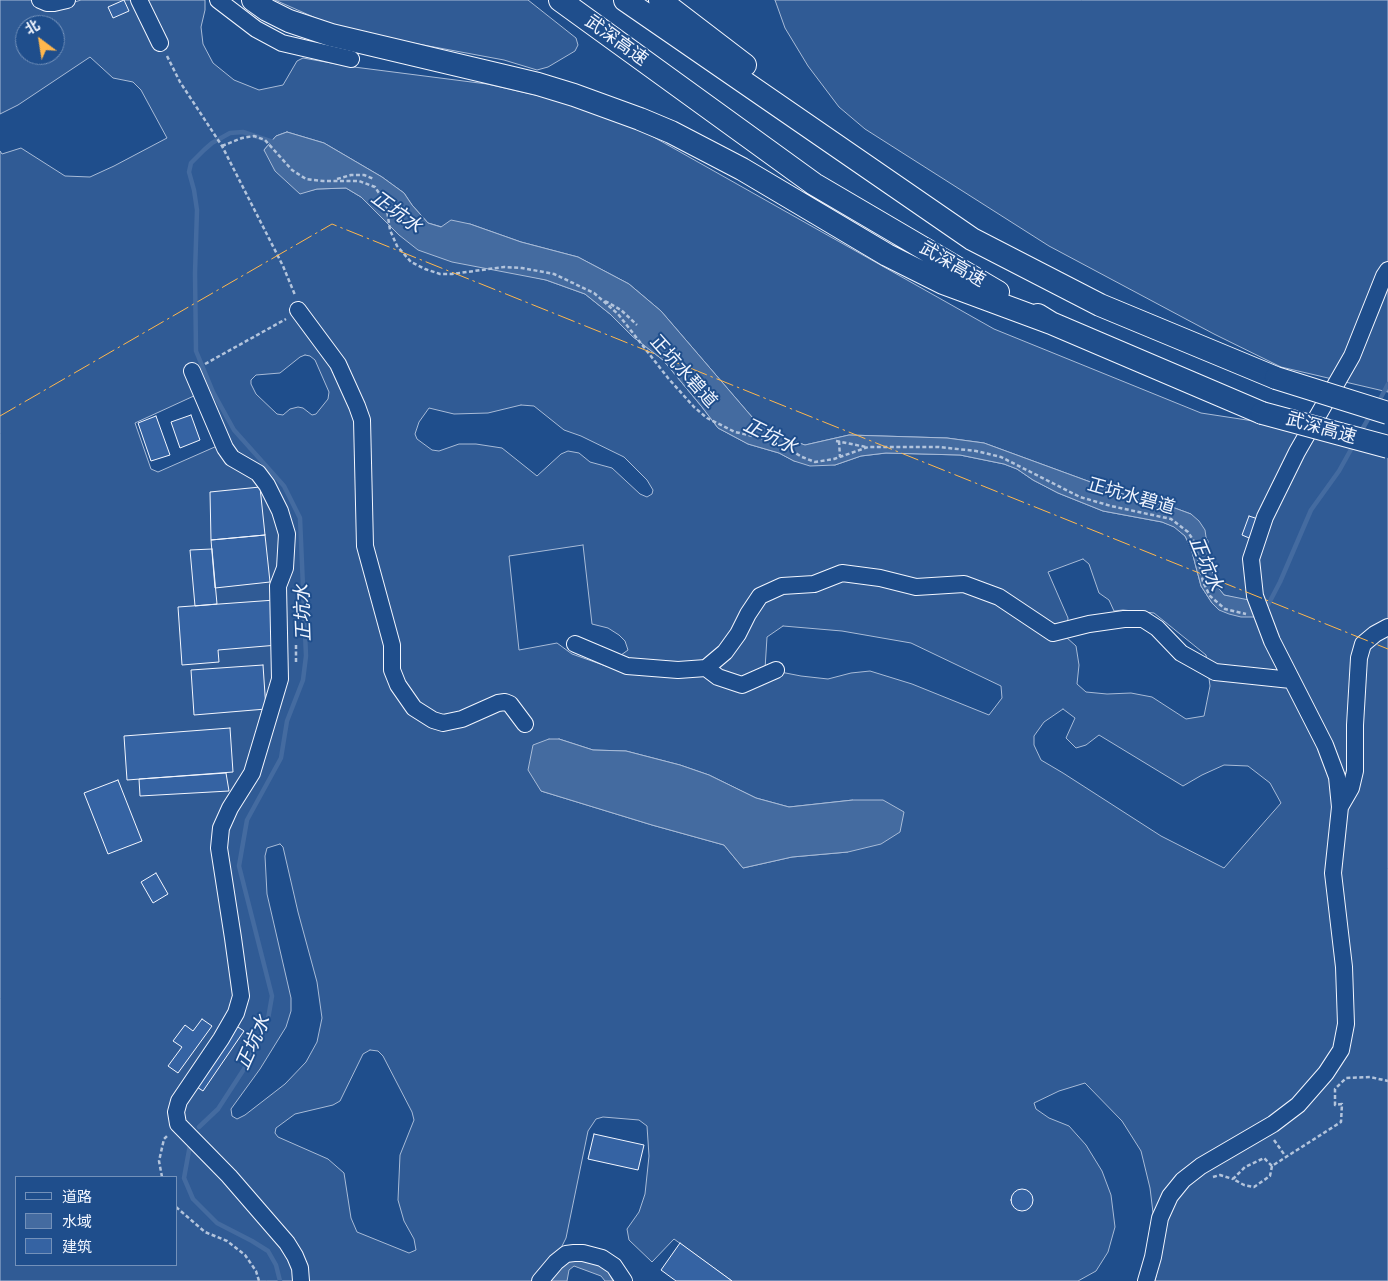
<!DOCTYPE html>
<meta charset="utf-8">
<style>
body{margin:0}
#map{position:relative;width:1388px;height:1281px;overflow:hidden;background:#1f4e8c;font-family:"Varela Round","Noto Sans SC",sans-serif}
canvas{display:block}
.legend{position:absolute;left:15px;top:1176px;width:162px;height:90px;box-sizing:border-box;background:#1f4e8c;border:1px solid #7391ba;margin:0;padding:6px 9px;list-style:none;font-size:15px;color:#f2f6ff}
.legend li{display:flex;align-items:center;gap:10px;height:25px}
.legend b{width:25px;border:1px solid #7391ba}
.north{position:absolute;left:15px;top:15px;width:50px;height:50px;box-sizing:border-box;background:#1f4e8c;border:1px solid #7391ba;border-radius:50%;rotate:329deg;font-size:14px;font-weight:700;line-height:20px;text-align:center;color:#f2f6ff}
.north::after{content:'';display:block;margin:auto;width:18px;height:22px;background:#ffb74d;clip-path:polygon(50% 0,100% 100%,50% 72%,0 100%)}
</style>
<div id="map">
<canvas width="1388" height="1281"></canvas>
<ul class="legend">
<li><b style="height:6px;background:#1f4e8c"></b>道路</li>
<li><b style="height:14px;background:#446ba0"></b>水域</li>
<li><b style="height:14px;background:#3563a3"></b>建筑</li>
</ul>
<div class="north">北</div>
</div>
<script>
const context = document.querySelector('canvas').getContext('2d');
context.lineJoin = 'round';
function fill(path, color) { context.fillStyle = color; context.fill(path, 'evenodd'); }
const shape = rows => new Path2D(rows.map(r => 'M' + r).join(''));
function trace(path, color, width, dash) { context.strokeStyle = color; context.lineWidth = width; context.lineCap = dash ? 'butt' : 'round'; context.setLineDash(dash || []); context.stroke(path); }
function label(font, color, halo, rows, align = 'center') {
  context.font = font + ' "Varela Round","Noto Sans SC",sans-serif'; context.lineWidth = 4; context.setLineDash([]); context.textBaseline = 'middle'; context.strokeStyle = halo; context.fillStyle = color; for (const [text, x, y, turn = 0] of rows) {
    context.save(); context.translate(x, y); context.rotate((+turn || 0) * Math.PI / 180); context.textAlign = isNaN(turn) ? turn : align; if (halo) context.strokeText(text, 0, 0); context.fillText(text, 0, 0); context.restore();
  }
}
const built = shape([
 [0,0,33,0,56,8,81,0,205,0,205,10,201,27,203,44,213,63,234,80,259,90,283,85,297,61,303,58,354,67,487,84,575,104,627,122,994,329,1201,413,1260,422,1388,456,1388,1281,1155,1281,1159,1262,1150,1188,1141,1151,1122,1121,1085,1083,1059,1091,1034,1103,1036,1109,1049,1118,1069,1126,1086,1145,1102,1171,1111,1195,1115,1227,1108,1252,1096,1271,1078,1281,732,1281,674,1239,652,1262,629,1240,627,1229,639,1212,645,1194,649,1156,647,1126,639,1120,603,1117,596,1119,588,1131,566,1238,559,1252,533,1281,0,1281,0,151,2,154,21,148,65,176,90,177,114,166,167,138,141,90,133,82,113,78,90,57,18,105,0,114,0,0],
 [25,25,55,25,55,55,25,55,25,25],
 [287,132,324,143,382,177,404,193,412,205,428,223,442,227,470,224,521,242,578,257,629,284,661,311,752,417,779,436,805,445,849,435,947,438,984,443,1145,502,1172,507,1191,514,1208,541,1210,565,1217,586,1224,595,1236,598,1212,603,1201,586,1191,548,1185,536,1175,527,1162,522,1103,511,1058,493,1033,480,1017,469,1004,464,960,455,886,453,861,456,835,465,794,461,779,453,748,444,718,428,702,407,663,360,632,336,610,314,585,294,546,280,521,274,399,235,361,197,346,188,317,189,300,193,264,150,276,136,287,132],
 [305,355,310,356,315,360,329,392,328,399,316,414,312,415,303,408,298,407,290,409,283,415,277,414,256,394,251,384,251,380,256,375,280,373,300,357,305,355],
 [196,395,217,446,158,472,151,469,135,423,196,395],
 [521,405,534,406,564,430,581,436,624,457,647,480,653,490,652,494,647,497,640,494,612,468,590,462,579,453,568,451,561,454,537,476,502,448,476,444,459,444,439,451,432,450,417,439,415,434,419,422,429,408,454,414,488,413,521,405],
 [583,545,592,624,608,628,619,635,625,641,628,650,606,666,572,654,557,643,519,650,509,556,583,545],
 [1083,559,1089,564,1099,593,1109,600,1114,611,1123,610,1154,613,1206,655,1210,686,1204,716,1186,719,1152,697,1131,693,1107,694,1086,692,1077,684,1079,665,1076,646,1066,637,1068,618,1048,572,1083,559],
 [783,626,842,631,911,643,1001,686,1002,698,989,715,912,684,870,671,851,673,828,679,801,676,765,669,767,637,783,626],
 [1063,709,1075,718,1066,738,1076,748,1086,745,1099,735,1183,786,1202,775,1224,765,1248,766,1270,783,1281,803,1224,868,1161,836,1063,773,1041,760,1034,745,1034,736,1044,722,1063,709],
 [559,739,593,750,626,751,680,765,709,775,756,798,789,807,853,800,848,852,792,857,743,868,724,845,652,825,541,791,559,739],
 [280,844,283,847,298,912,317,982,322,1018,317,1042,306,1062,285,1084,245,1115,237,1119,232,1116,231,1109,260,1069,286,1027,291,1011,291,998,267,894,265,856,267,848,280,844],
 [370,1050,378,1051,383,1056,412,1112,414,1120,400,1155,398,1200,404,1221,414,1239,416,1250,409,1253,357,1232,351,1218,344,1173,328,1159,278,1137,275,1133,276,1128,295,1114,333,1105,340,1101,363,1054,370,1050],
 [16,1177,176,1177,176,1265,16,1265,16,1177],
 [275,0,528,0,576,38,578,45,575,51,548,67,537,70,504,60,391,39,327,23,275,0],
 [775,0,1388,0,1388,392,1281,367,1214,334,1049,246,865,129,839,107,808,66,785,28,775,0]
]);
fill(built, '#305b95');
trace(built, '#a8bbd7', 1);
const water = shape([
 [287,132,324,143,382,177,404,193,412,205,428,223,441,227,451,220,470,224,521,242,578,257,629,284,661,311,752,417,779,436,805,445,849,435,947,438,984,443,1145,502,1172,507,1191,514,1199,521,1205,530,1210,565,1217,586,1224,595,1249,600,1256,617,1241,617,1229,614,1219,610,1212,603,1201,586,1191,548,1185,536,1174,527,1162,522,1103,511,1058,493,1033,480,1017,469,1004,464,960,455,886,453,861,456,835,465,810,466,794,461,779,453,748,444,718,428,702,407,663,360,632,336,610,314,585,294,546,280,452,262,418,250,399,235,361,197,346,188,317,189,300,194,275,171,264,150,276,136,287,132],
 [549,739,559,739,593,750,626,751,680,765,709,775,756,798,789,807,853,800,883,800,904,812,900,832,881,844,848,852,792,857,743,868,724,845,652,825,541,791,528,770,533,745,549,739],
 [576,1258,605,1265,613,1281,605,1281,601,1276,574,1266,569,1270,567,1281,547,1281,559,1265,576,1258]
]);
fill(water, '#446ba0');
trace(water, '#a8bbd7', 1);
trace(shape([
 [1378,403,1388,384],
 [1360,433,1371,414],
 [1262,607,1268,605,1280,582,1311,510,1339,471,1354,444],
 [199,1127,218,1109,244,1069,268,1019,272,996,239,866,247,820,281,758,287,721,303,680,306,656,300,518,284,486,234,430,213,392,196,351,195,273,197,210,194,190,189,172,191,163,204,150,212,143,230,133,243,132,276,143],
 [190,1145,184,1178,193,1199,217,1223,252,1241,268,1251,276,1265,280,1281]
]), '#446ba0', 4.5);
const building = shape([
 [124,0,129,11,113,18,108,7,124,0],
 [191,415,200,440,180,448,171,422,191,415],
 [156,416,170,455,151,461,138,423,156,416],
 [260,487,265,535,211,540,210,492,260,487],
 [1249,516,1261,520,1254,540,1242,535,1249,516],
 [265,535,270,582,215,588,211,540,265,535],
 [212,549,217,604,195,606,190,550,212,549],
 [275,600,278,645,218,650,219,662,182,665,178,607,275,600],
 [263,665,266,709,194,715,191,670,263,665],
 [230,728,233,772,127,780,124,736,230,728],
 [226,773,229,791,140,796,139,779,226,773],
 [118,780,142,841,108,854,84,793,118,780],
 [156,873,168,894,153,903,141,882,156,873],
 [202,1019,212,1026,178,1073,168,1066,182,1047,173,1041,185,1025,193,1031,202,1019],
 [235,1025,244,1031,203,1091,194,1085,235,1025],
 [594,1134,644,1145,638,1170,588,1159,594,1134],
 '1011 1200a11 11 0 1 1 22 0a11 11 0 1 1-22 0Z',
 [680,1243,732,1281,676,1281,661,1270,680,1243]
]);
fill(building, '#3563a3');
trace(building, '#f2f6ff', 1);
const minor = shape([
 [40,0,47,3,54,3,67,0],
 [139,0,160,43],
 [218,0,256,29,282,43,351,59],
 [298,310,338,364,357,406,362,420,365,546,392,645,392,670,398,685,414,708,433,720,443,723,462,719,498,703,505,702,510,704,525,724],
 [192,371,225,448,232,458,258,473,267,485,280,511,287,534,285,568,278,586,280,679,252,773,230,808,221,828,219,848,233,938,241,996,236,1013,221,1039,179,1101,176,1112,178,1124,229,1176,287,1243,295,1256,300,1268,301,1281],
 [575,644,627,666,678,670,706,668,725,652,738,634,748,614,760,596,782,586,814,584,842,573,880,578,916,587,964,584,999,597,1053,633,1089,624,1124,619,1143,619,1157,628,1181,653,1215,672,1291,680],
 [706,668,718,677,742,685,776,670],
 [1340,807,1351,788,1355,771,1355,725,1359,658,1363,644,1375,634,1388,627],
 [540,1281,556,1262,566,1254,574,1253,583,1253,602,1258,614,1266,624,1281],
 [1146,1281,1153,1257,1160,1218,1170,1196,1183,1180,1201,1166,1273,1124,1298,1105,1326,1073,1341,1050,1346,1024,1344,967,1333,873,1340,807,1337,777,1325,745,1272,641,1255,596,1251,559,1265,517,1297,452,1352,356,1384,276,1388,270]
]);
const highway = shape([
 [253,0,267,10,289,21,331,35,538,84,574,95,640,119,671,132,742,169,887,255,943,283,1051,323],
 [560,0,814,184,998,292],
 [625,0,972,239,1100,305,1276,378],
 [660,0,745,65],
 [1038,315,1051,323,1262,413]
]);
trace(minor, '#f2f6ff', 18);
trace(highway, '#f2f6ff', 24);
trace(shape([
 [167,56,180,82,222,146,283,266,295,295],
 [222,146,242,138,254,136,265,140,292,170,306,179,323,181,359,181,375,187,386,204,390,230,397,246,411,262,425,269,440,274,452,274,504,267,522,268,554,274,594,293,618,314,668,378,694,407,707,418,735,432,775,441,802,457,815,462,834,459,868,447,939,447,976,451,1001,457,1080,497,1111,506,1171,519,1188,532,1195,543,1203,582,1210,596,1225,609,1246,614],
 [337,179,351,175,364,175,374,179],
 [605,301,621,310,637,325],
 [205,364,286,319],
 [836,441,866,447],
 [839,441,840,457],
 [296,662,296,645],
 [1274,1140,1286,1157,1341,1122,1342,1104,1335,1105,1335,1089,1346,1078,1370,1077,1388,1081],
 [1272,1166,1270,1176,1254,1187,1244,1185,1233,1179,1245,1167,1264,1158,1272,1166,1286,1157],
 [162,1177,159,1161,164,1139,168,1135],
 [1213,1177,1220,1175,1233,1179],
 [176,1207,205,1232,227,1241,245,1255,256,1271,259,1281]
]), '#b3c4dc', 2.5, [4, 2.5]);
trace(minor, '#1f4e8c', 16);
trace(highway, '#1f4e8c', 22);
const highwayBridge = shape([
 [1276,378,1388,413],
 [1262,413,1388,447]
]);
trace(highwayBridge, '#f2f6ff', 24, []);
trace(highwayBridge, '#1f4e8c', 22);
trace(shape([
 [0,416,332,224,1388,649]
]), '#ffb74d', 1, [18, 4, 2.5, 4]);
label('18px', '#f2f6ff', '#1f4e8c', [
 ["武深高速",616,41,36],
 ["武深高速",952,265,30],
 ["正坑水碧道",683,372,48],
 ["武深高速",1321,429,16],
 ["正坑水碧道",1131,497,16]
]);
label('italic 19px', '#f2f6ff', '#1f4e8c', [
 ["正坑水",396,213,36],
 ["正坑水",770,437,26],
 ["正坑水",1205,564,67],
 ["正坑水",304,613,-92],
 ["正坑水",254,1043,-66]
]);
</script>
